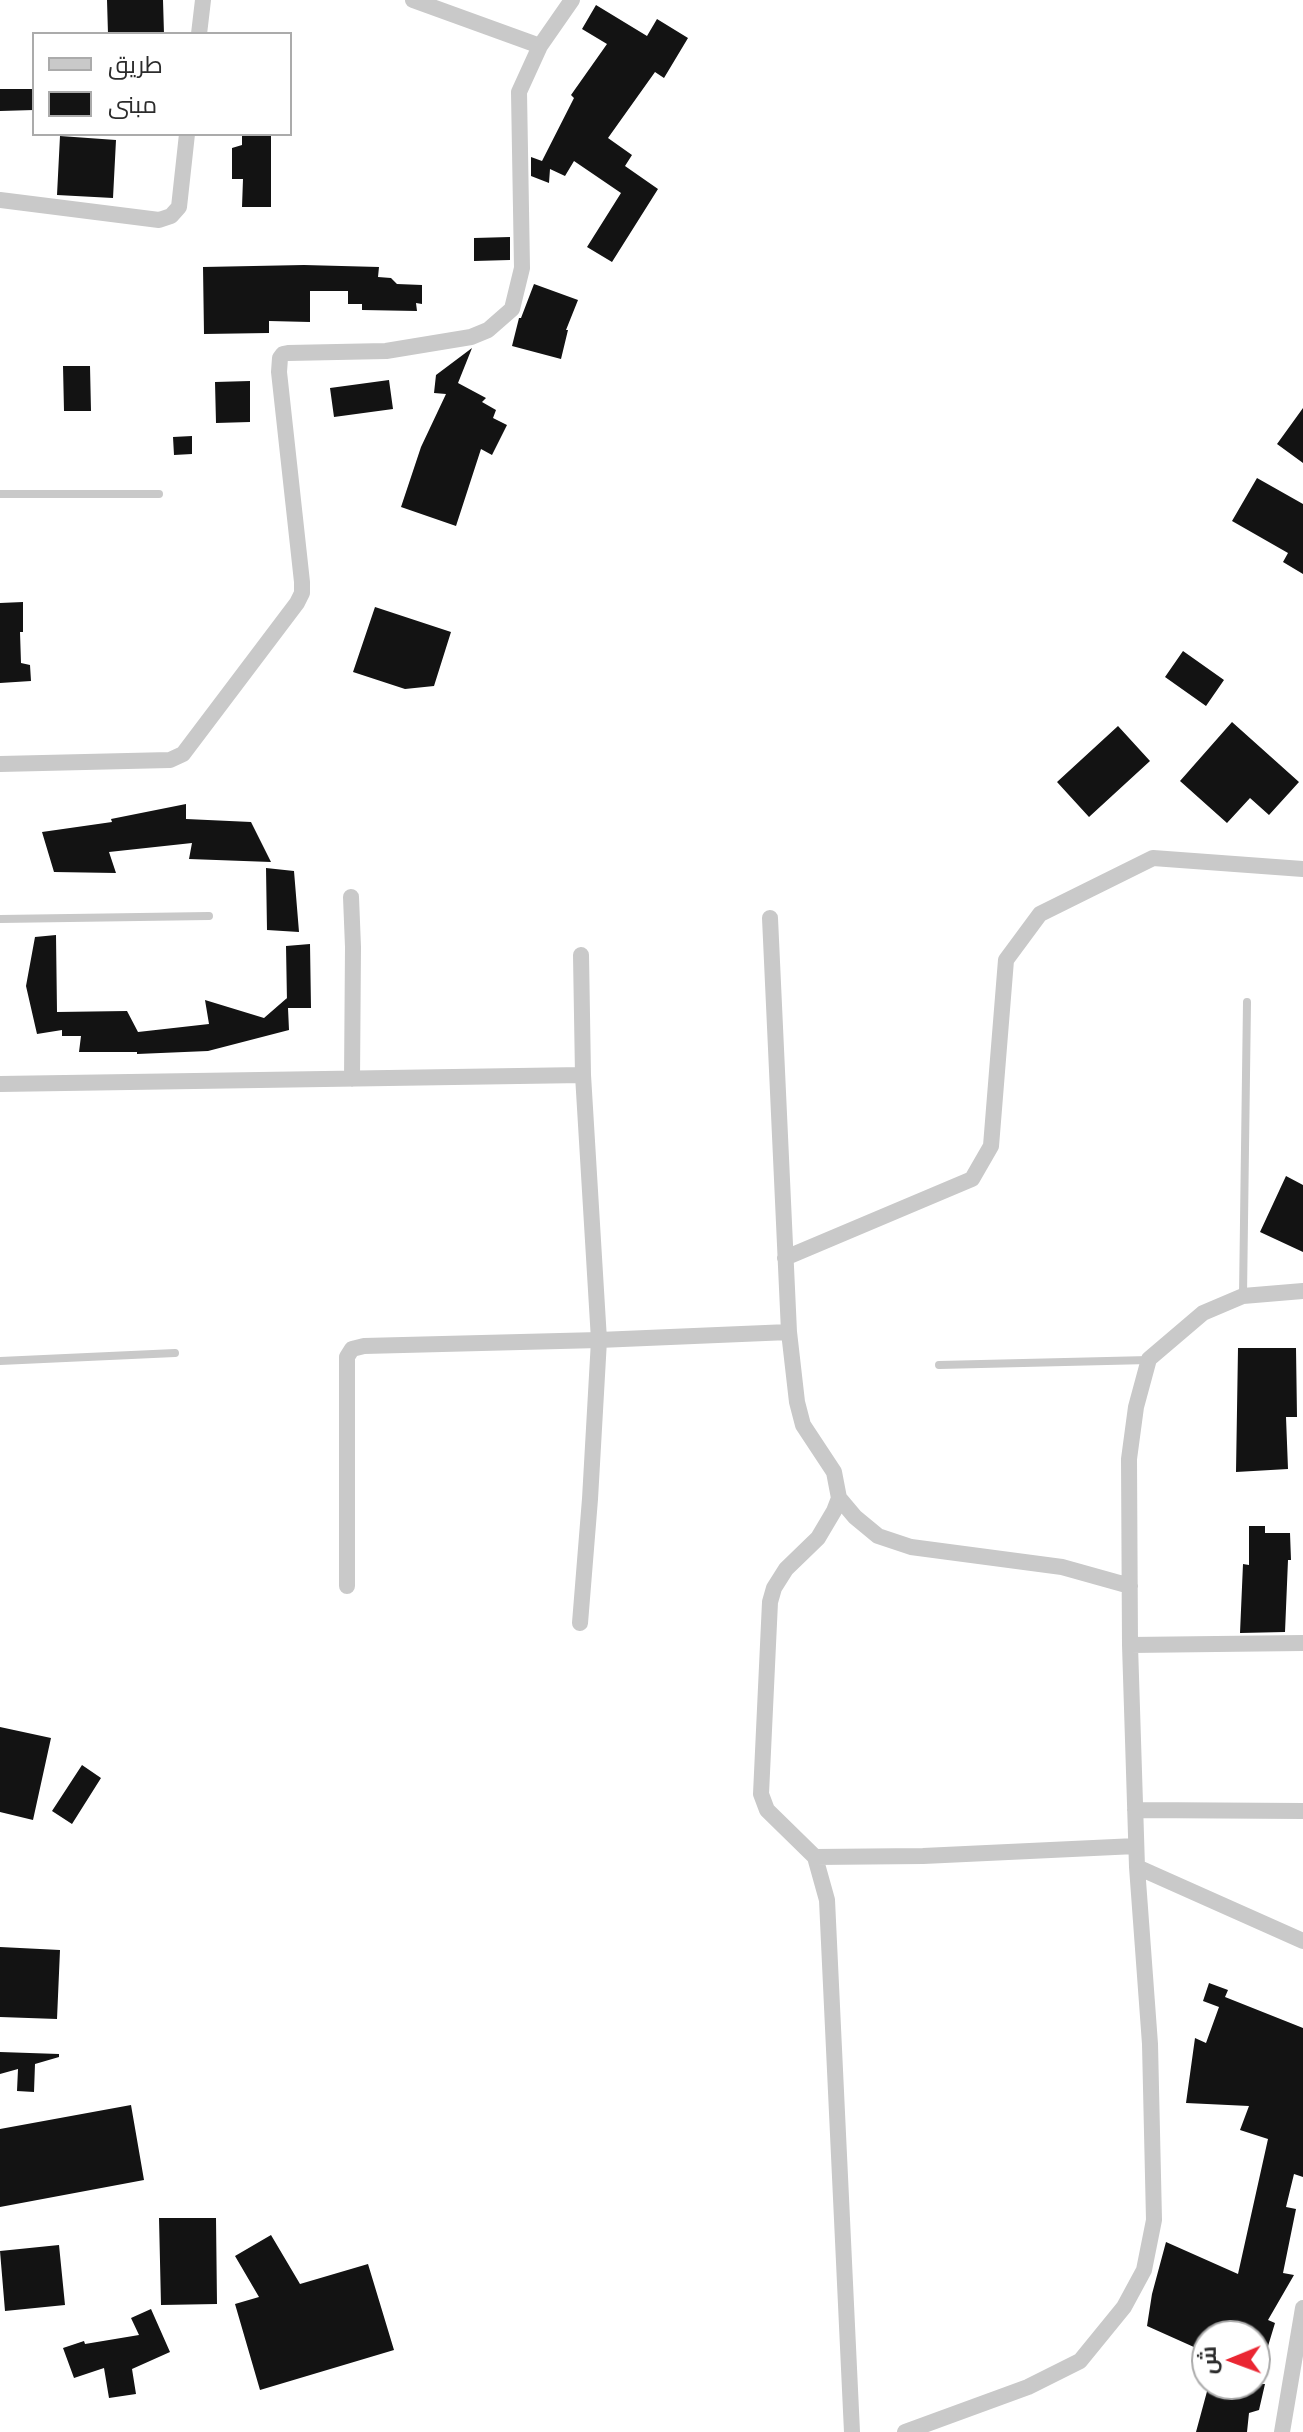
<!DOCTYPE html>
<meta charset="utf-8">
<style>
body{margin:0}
#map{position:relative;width:1303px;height:2432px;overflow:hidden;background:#fff;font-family:Figtree,Cairo,sans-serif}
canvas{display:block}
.legend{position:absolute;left:32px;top:32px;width:260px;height:104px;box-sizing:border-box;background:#fff;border:2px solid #ababab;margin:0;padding:10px 14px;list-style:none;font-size:24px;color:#2c2c2c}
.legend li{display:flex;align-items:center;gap:16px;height:40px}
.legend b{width:40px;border:2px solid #ababab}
.north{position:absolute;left:1191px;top:2320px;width:80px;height:80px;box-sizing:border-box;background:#fff;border:2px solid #ababab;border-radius:50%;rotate:269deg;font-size:22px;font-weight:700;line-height:32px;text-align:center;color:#2c2c2c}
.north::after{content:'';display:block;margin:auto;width:28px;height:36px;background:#ea2632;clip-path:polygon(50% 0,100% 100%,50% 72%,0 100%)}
</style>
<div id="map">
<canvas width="1303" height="2432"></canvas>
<ul class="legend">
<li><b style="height:10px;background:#c9c9c9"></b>طريق</li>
<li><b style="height:22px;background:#131313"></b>مبنى</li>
</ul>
<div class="north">ش</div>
</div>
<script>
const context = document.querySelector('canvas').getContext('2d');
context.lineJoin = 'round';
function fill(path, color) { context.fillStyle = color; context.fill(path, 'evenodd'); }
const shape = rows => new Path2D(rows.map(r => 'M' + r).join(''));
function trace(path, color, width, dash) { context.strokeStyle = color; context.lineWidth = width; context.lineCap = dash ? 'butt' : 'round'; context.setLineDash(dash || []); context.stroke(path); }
fill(shape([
 [107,0,163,0,164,34,108,34],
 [596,5,647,36,657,19,688,38,664,78,655,72,608,138,632,155,625,166,658,189,612,262,587,247,621,193,574,161,565,176,550,169,549,183,531,176,531,157,542,161,574,98,571,95,607,44,582,29],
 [0,89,34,89,34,110,0,111],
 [242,134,271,134,271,207,242,207,243,179,232,179,232,148,242,145],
 [60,136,116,140,113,198,57,195],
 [510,237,510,260,474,261,474,238],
 [304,265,379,267,378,277,391,278,397,284,422,285,422,304,416,303,417,311,362,310,362,304,348,304,348,291,310,291,310,322,269,321,269,333,204,334,203,267],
 [534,284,578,300,566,330,568,330,561,359,512,346,519,318,521,318],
 [472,348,458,383,486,398,482,402,496,410,493,418,507,425,492,455,481,449,456,526,401,507,421,447,446,394,434,393,436,375],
 [63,366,90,366,91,411,64,411],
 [389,380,393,409,334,417,330,388],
 [250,381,250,422,216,423,215,382],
 [1303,408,1303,463,1277,444],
 [192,436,192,454,174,455,173,437],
 [1257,478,1303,504,1303,574,1283,562,1288,553,1232,521],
 [23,602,23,632,20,632,21,663,30,665,31,681,0,683,0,603],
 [375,607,451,632,434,686,405,689,353,672],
 [1183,651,1224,680,1206,706,1165,677],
 [1232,722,1299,782,1269,815,1250,798,1227,823,1180,781],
 [1118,726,1150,761,1089,817,1057,782],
 [186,804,186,819,251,822,271,862,189,859,192,843,109,852,116,873,54,872,42,832,112,822,111,819],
 [266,868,294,871,299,932,267,930],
 [56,935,57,1012,127,1011,138,1032,209,1024,205,1000,264,1018,287,998,287,1002,286,946,310,944,311,1008,288,1008,289,1030,208,1051,137,1054,137,1052,79,1052,81,1036,62,1036,62,1030,37,1034,26,986,35,937],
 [1286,1176,1303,1185,1303,1252,1260,1232],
 [1238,1348,1296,1348,1297,1417,1286,1417,1288,1469,1236,1472],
 [1249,1526,1265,1526,1265,1533,1290,1533,1291,1560,1288,1560,1285,1632,1240,1633,1243,1564,1249,1565],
 [0,1727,51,1738,33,1820,0,1812],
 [82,1765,101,1778,72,1824,52,1811],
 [0,1947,60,1950,57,2019,0,2017],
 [1209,1983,1228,1990,1225,1997,1303,2028,1303,2177,1294,2174,1286,2207,1296,2209,1283,2273,1294,2275,1268,2320,1275,2323,1259,2376,1255,2376,1255,2336,1207,2336,1205,2352,1147,2326,1152,2294,1166,2242,1238,2274,1268,2139,1240,2130,1249,2106,1186,2103,1195,2038,1206,2043,1219,2007,1203,2001],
 [0,2052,59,2054,59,2057,35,2064,34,2092,17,2091,18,2069,0,2074],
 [131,2105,144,2180,0,2207,0,2129],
 [159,2218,216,2218,217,2304,161,2305],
 [271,2235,300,2284,368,2264,394,2350,260,2390,235,2304,259,2297,235,2256],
 [59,2245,65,2305,5,2311,0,2251],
 [151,2309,170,2352,132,2369,136,2394,109,2398,104,2368,74,2378,63,2348,84,2341,85,2344,139,2335,131,2318],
 [1209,2384,1265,2384,1259,2410,1249,2413,1247,2432,1196,2432]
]), '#131313');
trace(shape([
 [0,494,159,494],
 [0,919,209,916],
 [1243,1295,1247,1002],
 [0,1361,175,1353],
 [939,1365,1149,1360]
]), '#c9c9c9', 8);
trace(shape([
 [413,0,540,46],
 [199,34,203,0],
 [0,200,159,220,171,216,179,207,187,134],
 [0,764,170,760,183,754,297,603,302,593,302,582,279,372,280,358,283,354,288,353,386,351,471,337,488,330,512,309,522,268,519,92,540,46,572,0],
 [351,897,353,947,352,1079],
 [770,918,789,1332,797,1402,803,1425,834,1472,839,1498,834,1511,818,1538,786,1569,774,1588,770,1602,761,1794,767,1810,815,1857,827,1900,852,2432],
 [0,1084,583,1075],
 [785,1258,972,1179,991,1146,1006,960,1040,914,1153,858,1303,869],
 [839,1498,855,1517,878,1536,911,1547,1062,1567,1130,1586],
 [347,1586,347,1357,352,1349,364,1346,599,1340,789,1332],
 [580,1623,590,1499,599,1340,583,1075,581,955],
 [1130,1645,1303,1643],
 [1135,1810,1303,1811],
 [815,1857,923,1856,1136,1846],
 [1137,1867,1303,1941],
 [905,2432,1028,2387,1080,2361,1124,2307,1144,2270,1154,2220,1150,2044,1137,1867,1130,1645,1129,1459,1136,1407,1149,1359,1203,1313,1243,1296,1303,1291],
 [1282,2432,1303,2308]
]), '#c9c9c9', 16);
</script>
